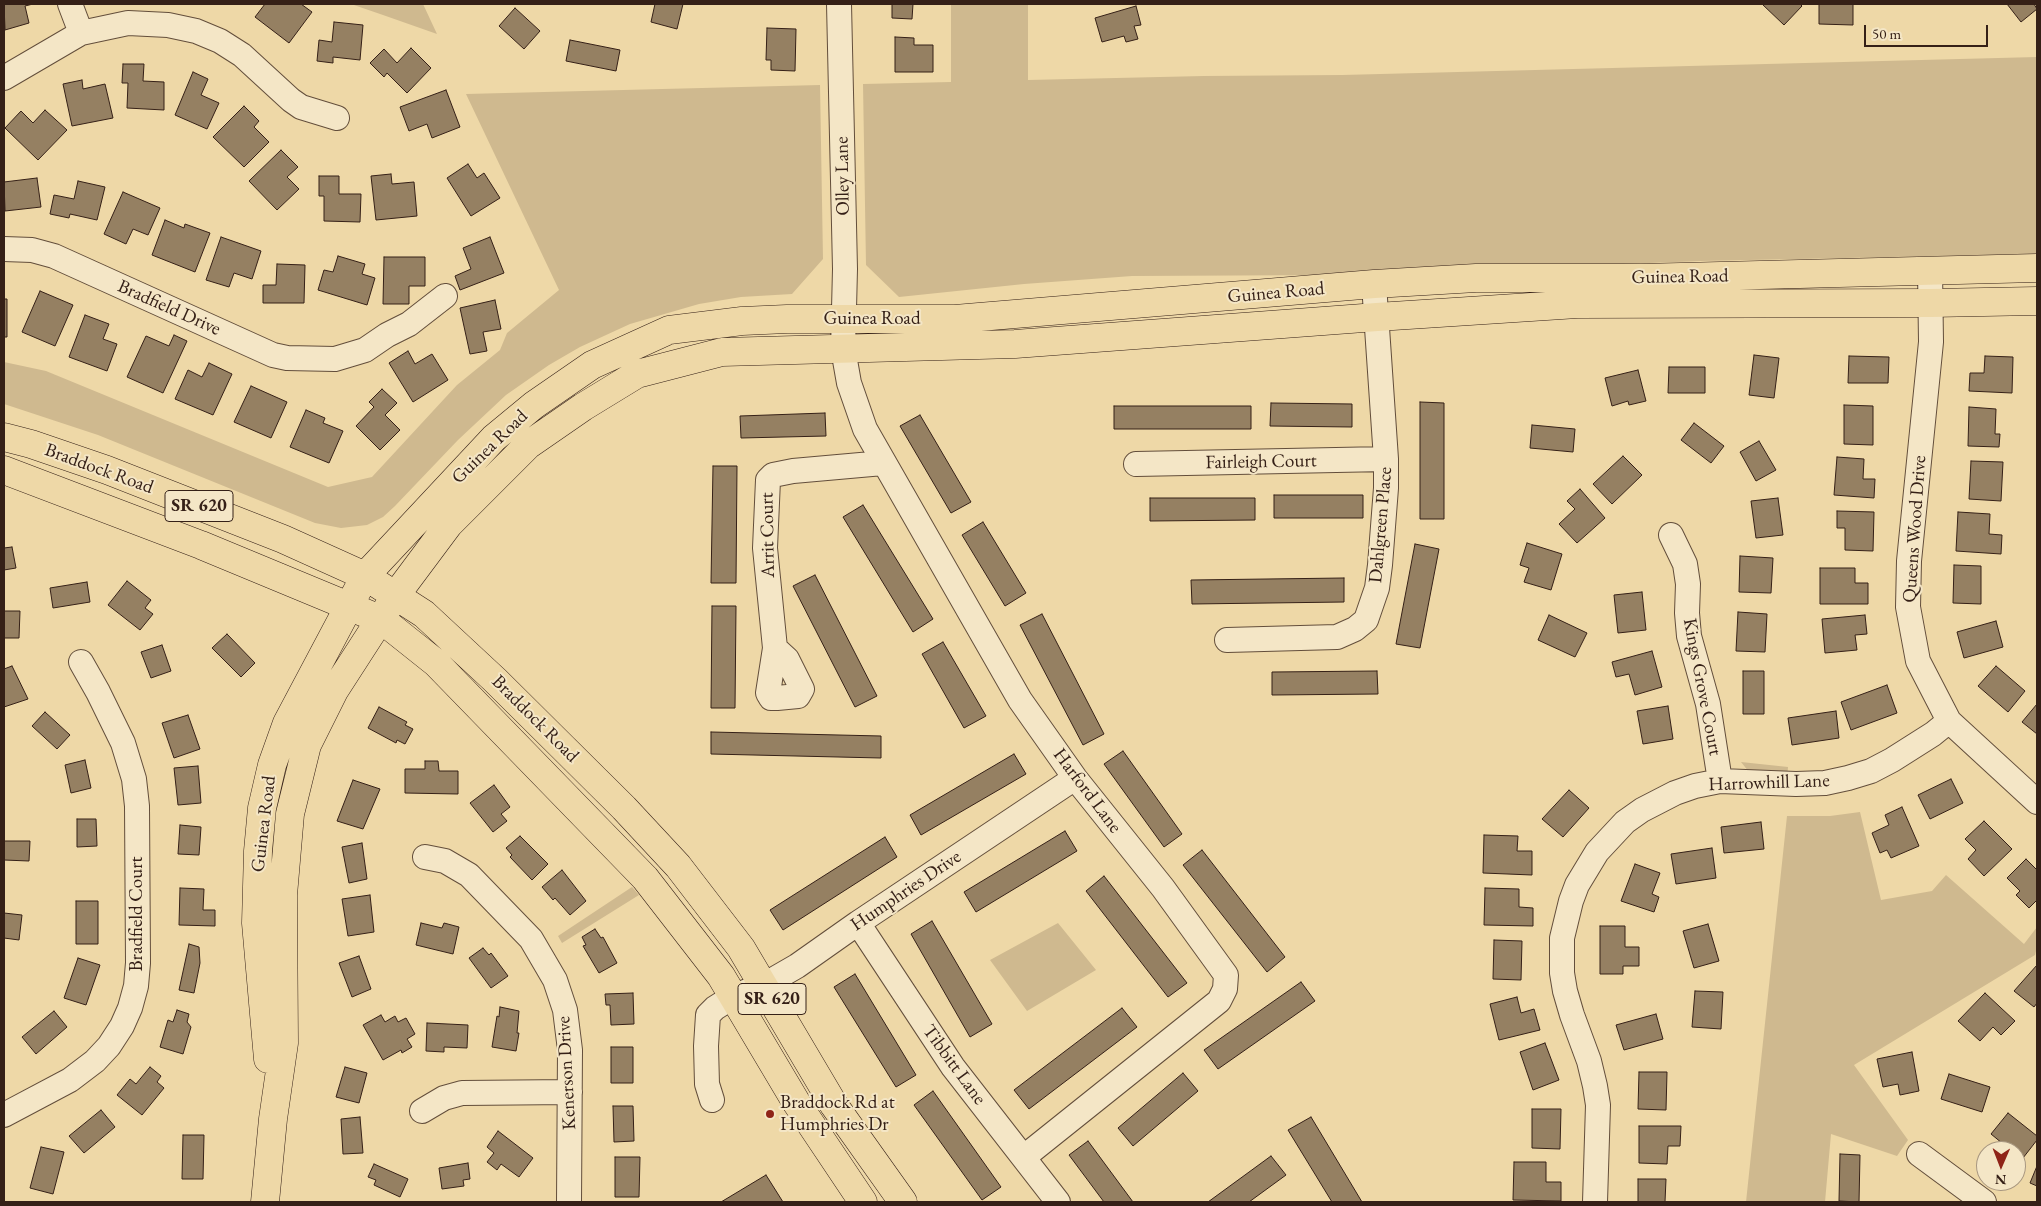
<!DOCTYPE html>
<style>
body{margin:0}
#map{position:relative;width:2041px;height:1206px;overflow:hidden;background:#eed8a7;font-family:"EB Garamond",serif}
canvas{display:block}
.frame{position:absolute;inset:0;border:5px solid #352017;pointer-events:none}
.north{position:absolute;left:1976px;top:1141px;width:50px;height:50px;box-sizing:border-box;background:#f4e6c6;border:1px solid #a89780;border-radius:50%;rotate:181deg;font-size:14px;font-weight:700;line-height:20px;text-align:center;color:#352017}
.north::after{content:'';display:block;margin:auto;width:18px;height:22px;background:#8f2418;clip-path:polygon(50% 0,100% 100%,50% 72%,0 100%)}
.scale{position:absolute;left:1864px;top:25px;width:124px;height:22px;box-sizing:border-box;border:2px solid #352017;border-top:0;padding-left:6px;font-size:15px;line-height:18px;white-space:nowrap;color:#352017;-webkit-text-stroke:4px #f4e6c6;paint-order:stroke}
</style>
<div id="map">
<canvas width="2041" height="1206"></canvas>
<div class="frame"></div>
<div class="north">N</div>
<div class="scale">50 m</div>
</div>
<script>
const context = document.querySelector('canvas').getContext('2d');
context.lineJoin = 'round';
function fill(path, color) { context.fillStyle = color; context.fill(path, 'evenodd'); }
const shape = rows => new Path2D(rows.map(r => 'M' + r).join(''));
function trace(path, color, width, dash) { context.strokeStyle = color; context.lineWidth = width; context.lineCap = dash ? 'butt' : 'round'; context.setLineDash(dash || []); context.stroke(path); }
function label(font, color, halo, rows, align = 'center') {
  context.font = font + ' "EB Garamond",serif'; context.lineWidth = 4; context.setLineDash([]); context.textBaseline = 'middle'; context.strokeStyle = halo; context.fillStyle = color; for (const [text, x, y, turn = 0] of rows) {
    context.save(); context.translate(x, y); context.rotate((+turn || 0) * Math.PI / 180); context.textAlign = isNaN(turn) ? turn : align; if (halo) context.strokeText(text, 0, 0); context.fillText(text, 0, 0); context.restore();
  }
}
fill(shape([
 [351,4,423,4,437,34,383,15],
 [951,4,1028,4,1028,80,1204,76,1342,75,2037,57,2037,254,1701,261,1339,275,1132,276,1024,284,899,297,866,265,863,84,951,82],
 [820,85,823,259,792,294,741,297,699,304,630,324,580,347,549,365,506,395,458,440,395,506,383,517,367,525,341,528,315,523,98,435,4,404,4,362,46,371,328,487,372,477,457,385,500,350,507,333,559,290,466,94],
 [1741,762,1788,767,1787,780,1749,772],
 [1860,812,1881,900,1932,891,1946,875,2024,944,2037,927,2037,947,2035,955,1854,1065,1908,1140,1897,1156,1831,1134,1825,1202,1746,1202,1787,816,1830,816],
 [632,887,639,895,562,943,558,936],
 [1058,923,1096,970,1027,1011,990,960]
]), '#cfb98f');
const building = shape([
 [4,4,33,4,25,6,29,23,5,30,4,4],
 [265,4,301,4,312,12,289,43,255,17,265,4],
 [655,4,683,4,677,29,651,22,655,4],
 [892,4,913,4,912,19,892,18,892,4],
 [1762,4,1800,4,1802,6,1784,25,1762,4],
 [1819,4,1853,4,1853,25,1819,24,1819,4],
 [2007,4,2034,4,2037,9,2021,22,2007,4],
 [1136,6,1141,25,1134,26,1138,39,1126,42,1124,36,1102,42,1095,18,1136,6],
 [515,8,540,31,524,49,499,26,515,8],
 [334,22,363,25,360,60,333,57,333,63,317,61,319,40,332,42,334,22],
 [767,28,796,29,795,71,771,70,771,60,766,60,767,28],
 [895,37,914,38,914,45,933,45,933,72,895,72,895,37],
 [570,40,620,50,616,71,566,61,570,40],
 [411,48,431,68,407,93,387,73,384,77,370,63,384,49,397,63,411,48],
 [123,64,144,64,143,81,164,82,164,110,127,108,128,83,122,83,123,64],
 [193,72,208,79,201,95,219,103,207,129,175,115,193,72],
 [82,80,83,89,105,84,113,118,72,126,63,84,82,80],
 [446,90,460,127,432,138,427,124,409,131,400,107,446,90],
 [244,106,259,121,254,127,269,142,244,167,213,137,244,106],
 [45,110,67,130,38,160,5,128,21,111,33,123,45,110],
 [281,150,298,167,287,177,299,189,277,210,249,181,281,150],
 [468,164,477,178,484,173,500,198,471,216,447,178,468,164],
 [391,174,392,184,414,182,417,216,376,220,371,176,391,174],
 [319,176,339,176,339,194,361,194,360,222,324,221,324,196,319,196,319,176],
 [37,178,41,207,5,211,4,182,37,178],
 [78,181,105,187,97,220,70,214,69,218,50,214,54,195,74,199,78,181],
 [123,192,160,208,148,235,133,229,126,244,104,234,123,192],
 [165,220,184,228,185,224,210,233,195,272,152,255,165,220],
 [221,237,261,251,252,279,234,273,229,287,206,280,221,237],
 [490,237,504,273,460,290,455,276,471,269,463,248,490,237],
 [338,256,365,264,362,274,375,278,367,305,318,290,324,270,333,272,338,256],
 [384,257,425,257,425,286,409,286,409,304,383,304,384,257],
 [277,264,305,265,304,303,263,303,263,285,276,285,277,264],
 [40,291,73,305,55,346,22,332,40,291],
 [4,299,7,299,7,337,4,337,4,299],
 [495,300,501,329,483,332,487,351,470,354,460,308,495,300],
 [85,315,109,324,103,339,117,344,107,371,69,357,85,315],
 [174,335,187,341,163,393,127,377,146,336,169,346,174,335],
 [408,351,415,364,432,354,448,380,413,402,389,363,408,351],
 [1754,355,1779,358,1774,398,1749,395,1754,355],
 [1849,356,1889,357,1888,383,1848,383,1849,356],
 [1985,356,2013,357,2012,393,1969,391,1970,373,1984,373,1985,356],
 [209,363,232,374,213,415,175,399,188,370,202,377,209,363],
 [1669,367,1705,367,1705,393,1668,393,1669,367],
 [1638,370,1646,401,1629,405,1628,401,1612,406,1605,378,1638,370],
 [251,386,287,402,271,438,234,422,251,386],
 [382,389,397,403,385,415,400,430,380,450,356,426,374,407,369,402,382,389],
 [1420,402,1444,403,1444,519,1420,519,1420,402],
 [1271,403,1352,404,1352,427,1270,426,1271,403],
 [1844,405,1873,406,1873,445,1844,444,1844,405],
 [1114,406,1251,406,1251,429,1114,429,1114,406],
 [1969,407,1996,409,1995,434,2000,434,1999,447,1968,446,1969,407],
 [306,410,325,418,323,423,343,431,329,463,290,447,306,410],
 [825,413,826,436,741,438,740,416,825,413],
 [920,415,971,502,951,513,900,426,920,415],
 [1694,423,1724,446,1711,463,1681,440,1694,423],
 [1532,425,1575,429,1573,452,1530,448,1532,425],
 [1759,441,1776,470,1756,481,1740,452,1759,441],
 [1623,456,1642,475,1612,504,1593,484,1623,456],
 [1837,457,1864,459,1863,479,1875,479,1874,498,1834,495,1837,457],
 [1971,461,2003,462,2001,501,1969,499,1971,461],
 [713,466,737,466,736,583,711,583,713,466],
 [1580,489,1605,518,1577,543,1559,524,1575,509,1567,501,1580,489],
 [1274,495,1363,495,1363,518,1274,518,1274,495],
 [1150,498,1255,498,1255,520,1150,521,1150,498],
 [1778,498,1783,535,1756,538,1751,501,1778,498],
 [863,505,933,619,913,632,843,517,863,505],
 [1837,511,1874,512,1873,551,1845,550,1845,528,1837,528,1837,511],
 [1958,512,1990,514,1989,534,2002,535,2001,554,1956,551,1958,512],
 [983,522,1026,593,1005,606,962,535,983,522],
 [1527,543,1562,554,1551,590,1524,582,1529,568,1520,565,1527,543],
 [1415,544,1439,549,1420,648,1396,644,1415,544],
 [12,547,16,568,4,570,4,548,12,547],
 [1740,556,1773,558,1771,593,1739,592,1740,556],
 [1954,565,1981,566,1981,604,1953,603,1954,565],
 [1820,568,1855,568,1855,583,1868,583,1868,604,1820,604,1820,568],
 [815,575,877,696,855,707,793,586,815,575],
 [1344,578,1344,602,1192,604,1191,580,1344,578],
 [127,581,151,600,145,608,153,614,140,630,108,605,127,581],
 [87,582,90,602,53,608,50,588,87,582],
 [1642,592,1646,630,1618,633,1614,595,1642,592],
 [712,606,736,606,735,708,711,708,712,606],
 [4,611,20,611,19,638,4,638,4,611],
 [1738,612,1767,614,1765,652,1736,651,1738,612],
 [1042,614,1104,734,1083,745,1020,625,1042,614],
 [1549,615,1587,633,1575,657,1538,640,1549,615],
 [1865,615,1867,634,1855,635,1857,650,1825,653,1822,619,1865,615],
 [1996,621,2003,647,1964,658,1957,632,1996,621],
 [227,634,255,663,241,677,212,648,227,634],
 [943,642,986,716,964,728,922,654,943,642],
 [162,645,171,671,151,678,141,652,162,645],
 [1652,651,1662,687,1635,695,1629,674,1616,677,1612,662,1652,651],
 [12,666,28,699,4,707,4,669,12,666],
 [1996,666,2025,691,2008,712,1978,686,1996,666],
 [1377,671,1378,694,1272,695,1272,672,1377,671],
 [1743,671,1764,671,1764,714,1743,714,1743,671],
 [1887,685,1897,713,1851,730,1841,702,1887,685],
 [2037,704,2037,734,2022,722,2037,704],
 [1668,706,1673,739,1643,744,1637,711,1668,706],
 [379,707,407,722,405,725,413,729,405,744,397,740,396,743,368,728,379,707],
 [1836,711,1839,738,1792,745,1788,718,1836,711],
 [45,712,70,735,57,749,32,726,45,712],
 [188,715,200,749,174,758,162,723,188,715],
 [711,732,881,736,881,758,711,754,711,732],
 [1123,751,1182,834,1164,847,1104,764,1123,751],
 [1014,754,1026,774,921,835,910,815,1014,754],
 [85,760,91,788,71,793,65,765,85,760],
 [425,761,438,761,439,771,458,771,458,794,405,793,405,769,425,769,425,761],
 [198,766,201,803,178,805,174,768,198,766],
 [1951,779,1963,803,1930,819,1918,795,1951,779],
 [353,780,380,789,363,829,337,821,353,780],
 [494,785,510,807,501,814,507,821,493,832,470,803,494,785],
 [1569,790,1589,808,1563,837,1542,819,1569,790],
 [1902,807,1919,846,1891,858,1887,850,1880,853,1872,833,1889,825,1885,815,1902,807],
 [77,819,96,819,97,846,77,847,77,819],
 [1984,821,2012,849,1984,876,1968,859,1976,850,1965,839,1984,821],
 [1761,822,1764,849,1724,853,1721,827,1761,822],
 [180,825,201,827,199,855,178,854,180,825],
 [1065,831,1077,851,976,912,964,892,1065,831],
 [1484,835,1518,836,1517,851,1532,851,1532,875,1483,873,1484,835],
 [520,836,548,864,532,880,510,857,512,855,506,848,520,836],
 [885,837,897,857,783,930,770,910,885,837],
 [4,841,30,841,29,861,4,860,4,841],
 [362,843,367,879,349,883,342,847,362,843],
 [1712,848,1716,878,1676,884,1671,854,1712,848],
 [1202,850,1285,957,1267,972,1183,865,1202,850],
 [2026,859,2037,870,2037,900,2029,908,2016,895,2020,891,2007,878,2026,859],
 [1635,864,1660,873,1652,894,1659,897,1654,912,1621,901,1635,864],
 [562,870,586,901,570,915,555,898,553,900,542,887,562,870],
 [1104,876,1187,983,1168,997,1086,891,1104,876],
 [180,888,204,889,203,910,215,910,215,926,179,925,180,888],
 [1485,888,1519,889,1519,907,1533,908,1533,926,1484,925,1485,888],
 [370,895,374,932,348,936,342,899,370,895],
 [76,901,98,901,98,944,76,944,76,901],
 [4,913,22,915,19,940,4,938,4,913],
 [932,921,992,1024,970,1037,911,934,932,921],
 [421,923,442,928,444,923,459,927,453,954,416,945,421,923],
 [1708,924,1719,961,1694,968,1683,931,1708,924],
 [1600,926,1625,926,1625,947,1639,947,1639,966,1623,966,1623,974,1600,974,1600,926],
 [595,929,601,938,603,937,617,963,599,973,583,946,586,945,582,937,595,929],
 [1494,940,1522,941,1521,980,1493,979,1494,940],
 [189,944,199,947,200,963,194,993,179,990,189,944],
 [483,948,489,955,491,953,508,976,491,988,469,958,483,948],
 [359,956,371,989,352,997,339,963,359,956],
 [78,958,100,965,86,1005,64,998,78,958],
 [2037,965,2037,1003,2034,1007,2014,991,2037,965],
 [855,974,916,1075,896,1087,834,987,855,974],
 [1301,982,1315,1001,1218,1069,1204,1050,1301,982],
 [1695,991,1723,992,1721,1029,1692,1027,1695,991],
 [633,993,634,1024,611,1025,610,1005,606,1005,605,994,633,993],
 [1985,993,2015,1021,2001,1035,1993,1027,1980,1041,1958,1021,1985,993],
 [1517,997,1521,1013,1534,1009,1540,1030,1499,1040,1490,1004,1517,997],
 [500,1007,519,1011,517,1033,519,1033,516,1051,492,1047,497,1016,499,1017,500,1007],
 [1122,1008,1137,1027,1029,1109,1014,1090,1122,1008],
 [177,1010,189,1014,187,1022,191,1027,183,1054,160,1047,168,1020,173,1022,177,1010],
 [54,1011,67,1027,36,1054,22,1037,54,1011],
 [1656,1014,1663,1039,1624,1050,1616,1025,1656,1014],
 [381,1015,385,1022,395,1016,398,1022,406,1018,415,1034,407,1039,412,1047,402,1053,401,1050,383,1060,363,1025,381,1015],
 [427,1023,468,1025,467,1048,444,1047,444,1052,426,1051,427,1023],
 [1545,1043,1559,1080,1533,1090,1520,1052,1545,1043],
 [611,1047,633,1047,633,1083,611,1083,611,1047],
 [1912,1052,1919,1091,1900,1095,1898,1084,1883,1087,1877,1059,1912,1052],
 [150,1067,161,1076,157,1082,164,1088,142,1115,117,1095,130,1079,136,1084,150,1067],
 [345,1067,367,1073,359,1103,336,1097,345,1067],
 [1639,1072,1667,1072,1666,1110,1638,1109,1639,1072],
 [1183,1073,1198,1091,1133,1146,1118,1128,1183,1073],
 [1949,1074,1990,1087,1982,1112,1941,1099,1949,1074],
 [933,1091,1001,1187,982,1200,914,1105,933,1091],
 [613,1106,633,1106,634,1141,614,1142,613,1106],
 [1532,1109,1561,1109,1560,1149,1532,1148,1532,1109],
 [101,1110,115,1127,84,1153,69,1136,101,1110],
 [2008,1113,2037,1136,2037,1140,2016,1167,2016,1151,2005,1151,2008,1148,1991,1134,2008,1113],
 [360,1117,363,1153,343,1154,341,1119,360,1117],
 [1311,1117,1362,1202,1332,1202,1288,1130,1311,1117],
 [1639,1126,1681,1126,1680,1146,1668,1146,1667,1164,1639,1163,1639,1126],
 [498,1131,533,1158,519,1177,501,1164,497,1170,487,1162,494,1153,487,1147,498,1131],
 [183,1135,204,1135,203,1179,182,1179,183,1135],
 [1088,1141,1133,1202,1104,1202,1069,1155,1088,1141],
 [41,1147,64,1152,53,1194,30,1188,41,1147],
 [1840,1154,1860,1155,1859,1202,1839,1201,1840,1154],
 [1271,1156,1286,1175,1249,1202,1208,1202,1271,1156],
 [615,1157,640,1157,639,1197,615,1197,615,1157],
 [1514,1162,1546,1162,1546,1182,1561,1182,1561,1201,1513,1200,1514,1162],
 [468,1163,470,1179,463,1180,464,1186,442,1189,439,1168,468,1163],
 [374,1164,408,1179,400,1197,374,1185,376,1180,368,1177,374,1164],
 [2037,1166,2037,1186,2030,1183,2037,1166],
 [766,1175,783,1202,721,1202,766,1175],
 [1638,1179,1666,1179,1665,1202,1638,1202,1638,1179]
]);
fill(building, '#958062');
trace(building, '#352017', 1);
const minor = shape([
 [70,4,81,33],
 [839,4,845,269,843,349,849,383,865,429,1020,700,1075,778,1163,888,1226,975,1225,989,1219,1001,1024,1157],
 [4,78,81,33,128,23,168,25,196,31,220,41,242,55,291,100,301,107,337,118],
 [4,249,32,250,54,256,273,355,287,358,335,359,365,350,387,335,409,324,445,296],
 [1930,270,1931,342,1909,561,1908,607,1918,661,1949,721,2037,802],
 [1136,464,1386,459],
 [1671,535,1685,564,1688,584,1687,613,1689,636,1708,704,1720,781],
 [1227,640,1337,637,1355,629,1366,620,1377,588,1380,565,1386,488,1386,459,1374,284],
 [775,648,787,659,802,689,798,696,777,698,771,698,768,693,775,648,765,548,768,480,773,475,793,471,883,463],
 [425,857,445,861,469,875,531,939,555,980,565,1010,570,1050,569,1202],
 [858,923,953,1067,1058,1202],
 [712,1100,707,1084,706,1046,708,1015,715,1008,734,996,764,985,797,966,858,923,1075,778],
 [422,1111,444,1098,462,1093,570,1092],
 [4,1115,70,1080,95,1061,109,1046,122,1026,130,1008,136,986,138,963,137,806,134,779,123,743,98,692,81,662],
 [1919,1154,1984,1202],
 [1595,1202,1598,1105,1595,1086,1589,1061,1572,1015,1565,991,1562,973,1562,938,1571,901,1577,885,1597,852,1625,822,1642,810,1675,793,1695,786,1720,781,1796,784,1825,783,1848,778,1871,771,1892,760,1933,734,1949,721]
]);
const major = shape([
 [4,437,31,444,107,470,283,539,365,576,424,614,495,680,624,808,678,866,741,948,834,1105,903,1202],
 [4,470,201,545,382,620,436,663,645,878,721,976,796,1102,863,1202],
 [268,1059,256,923,258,851,262,808,272,765,287,723,365,576,494,438,534,405,592,365,669,330,742,321,787,319,955,319,1374,284,1476,278,1641,278,2037,268],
 [265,1202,273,1119,284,1043,283,895,290,814,307,745,334,691,396,595,449,524,528,445,583,407,637,374,722,352,1015,344,1377,317,1577,304,1931,303,2037,301]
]);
trace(minor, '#634e3b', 26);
trace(major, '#352017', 29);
trace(minor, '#f4e6c6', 24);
trace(major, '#eed8a7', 28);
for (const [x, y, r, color] of [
 [770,1114,5,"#8f2418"]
]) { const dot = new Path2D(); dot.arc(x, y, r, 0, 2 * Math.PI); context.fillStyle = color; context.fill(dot); trace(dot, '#f4e6c6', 2); }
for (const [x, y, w] of [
 [199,506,68],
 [772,999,68]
]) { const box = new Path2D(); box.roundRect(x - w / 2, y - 15.5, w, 31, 4); context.fillStyle = '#f4e6c6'; context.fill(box); trace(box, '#352017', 1); }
label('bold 18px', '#352017', null, [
 ["SR 620",199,506],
 ["SR 620",772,999]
]);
label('19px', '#352017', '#f4e6c6', [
 ["Olley Lane",843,176,-91],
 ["Guinea Road",1680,277,-1],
 ["Guinea Road",1276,293,-5],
 ["Bradfield Drive",169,308,24],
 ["Guinea Road",872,319],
 ["Guinea Road",490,447,-44],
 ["Fairleigh Court",1261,462,-1],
 ["Braddock Road",99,469,20],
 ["Dahlgreen Place",1381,525,-85],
 ["Queens Wood Drive",1915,529,-86],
 ["Arrit Court",768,535,-91],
 ["Kings Grove Court",1702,687,79],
 ["Braddock Road",535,719,45],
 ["Harrowhill Lane",1769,783,-2],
 ["Harford Lane",1087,791,53],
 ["Guinea Road",264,824,-83],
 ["Humphries Drive",906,891,-34],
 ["Bradfield Court",137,914,-90],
 ["Tibbitt Lane",954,1065,54],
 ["Kenerson Drive",567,1073,-93]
]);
label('19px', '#352017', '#f4e6c6', [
 ["Braddock Rd at",780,1103],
 ["Humphries Dr",780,1125]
], 'left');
</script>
